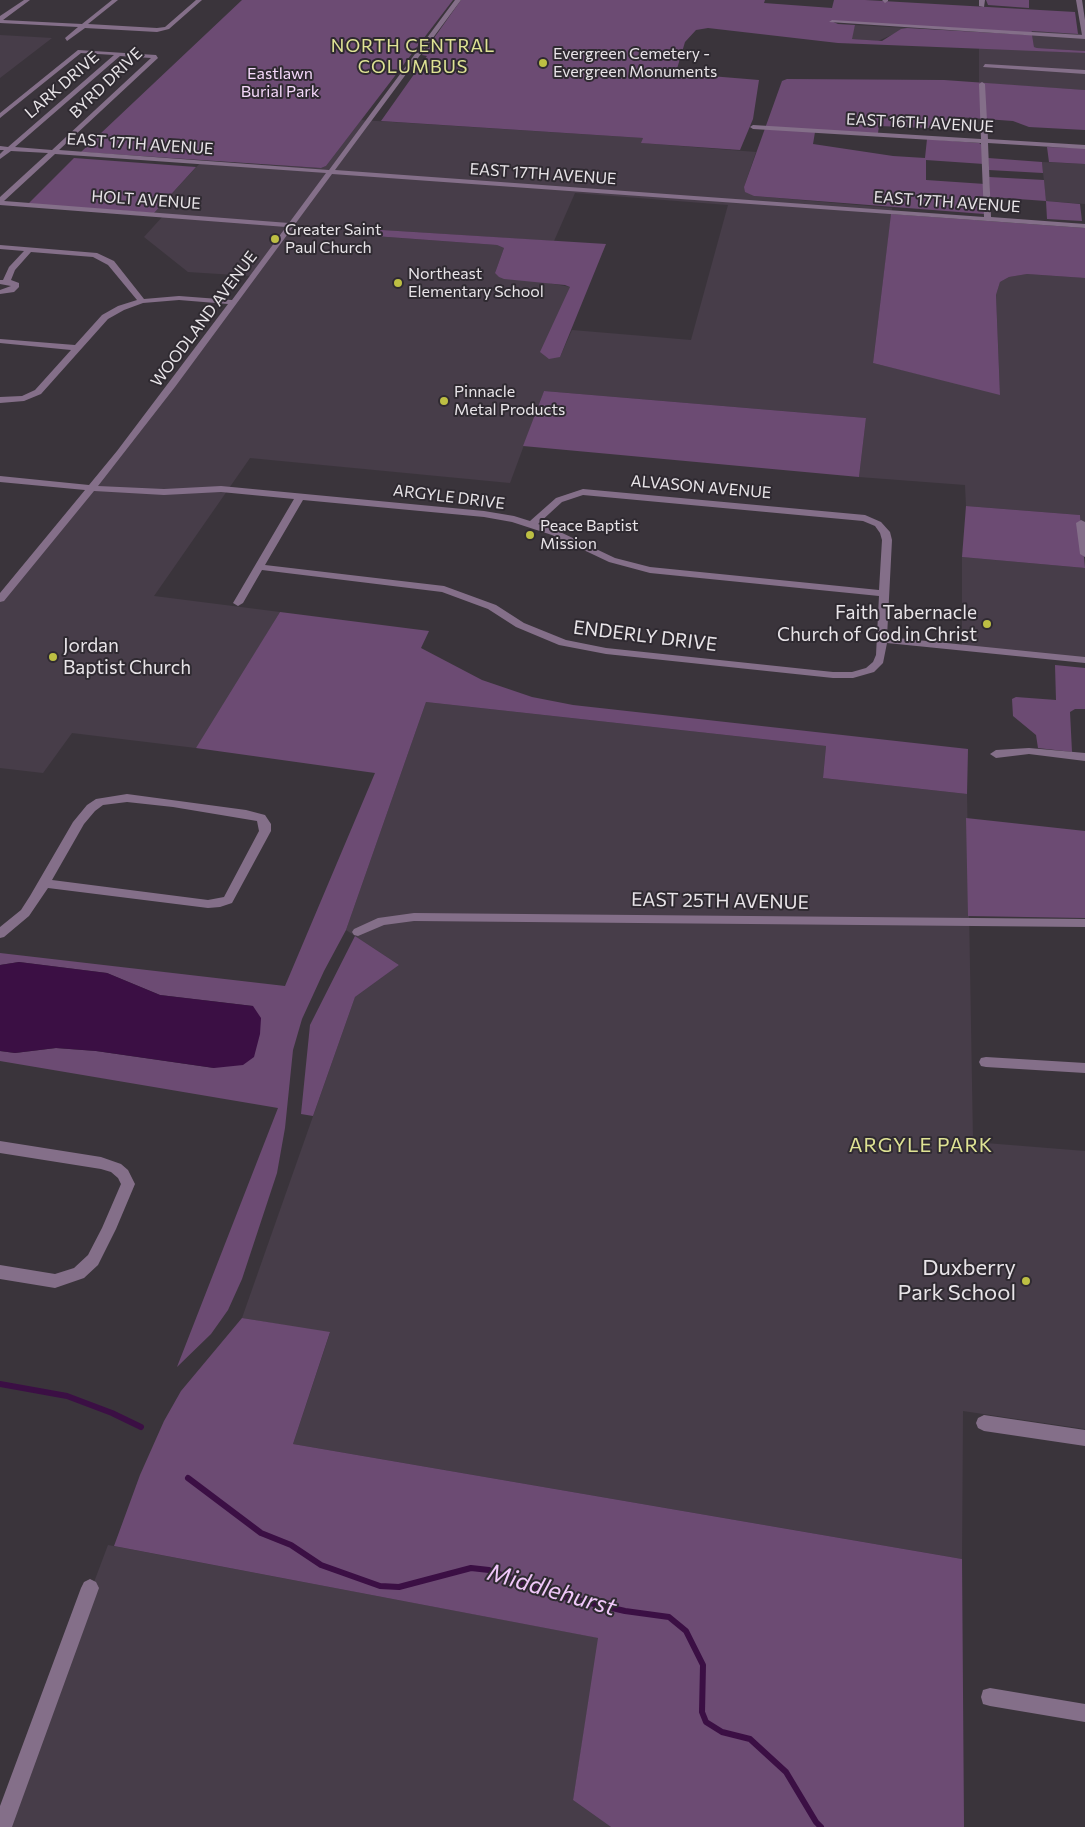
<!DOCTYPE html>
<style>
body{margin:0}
canvas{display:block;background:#3a343b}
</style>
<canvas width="1085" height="1827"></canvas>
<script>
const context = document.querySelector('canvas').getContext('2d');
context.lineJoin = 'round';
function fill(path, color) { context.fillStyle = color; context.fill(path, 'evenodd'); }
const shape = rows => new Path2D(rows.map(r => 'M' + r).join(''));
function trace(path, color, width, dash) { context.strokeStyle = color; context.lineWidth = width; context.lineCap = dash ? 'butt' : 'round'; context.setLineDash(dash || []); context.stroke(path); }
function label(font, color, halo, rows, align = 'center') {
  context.font = font + ' Commissioner,sans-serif'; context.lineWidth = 4; context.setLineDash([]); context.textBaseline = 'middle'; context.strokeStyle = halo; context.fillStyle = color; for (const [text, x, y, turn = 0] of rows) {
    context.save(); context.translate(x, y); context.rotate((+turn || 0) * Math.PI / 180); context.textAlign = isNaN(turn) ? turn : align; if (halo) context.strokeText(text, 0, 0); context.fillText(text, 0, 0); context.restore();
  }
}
fill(shape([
 [855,25,907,28,878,41,851,39],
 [1031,31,1085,34,1085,51,1037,48,1034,47],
 [0,35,52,38,0,78],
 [979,47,1085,53,1085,90,979,83],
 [361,120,643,138,642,143,756,152,744,187,754,196,892,208,873,363,1000,394,996,295,1000,282,1009,277,1027,274,1085,278,1085,558,1080,515,966,506,965,485,859,477,866,418,544,391,510,483,250,458,154,596,280,612,201,743,196,748,72,733,43,773,0,768,0,601,126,447,251,276,188,272,144,237,163,216,152,215,202,161,321,168,326,166],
 [575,193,728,205,691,340,572,330,560,357,570,287,495,273,504,248,497,245,347,234,351,228,554,241],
 [1042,162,1085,164,1085,204,1046,201],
 [962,557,1085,568,1085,661,962,648],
 [426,702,826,746,823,778,967,794,973,1142,1085,1151,1085,1429,963,1411,962,1559,293,1444,330,1333,242,1318,355,997,399,965,346,930],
 [108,1545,599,1638,573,1800,611,1827,2,1827]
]), '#473d49');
fill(shape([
 [242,0,453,0,326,166,321,168,81,152],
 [461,0,765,0,764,3,832,8,834,0,865,0,1075,12,1078,34,1032,31,1031,33,831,21,838,24,855,25,852,39,882,41,901,29,907,28,1032,35,1034,47,1037,48,1085,51,1085,53,838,43,708,28,696,30,685,42,676,72,686,74,759,80,753,119,740,150,641,143,643,138,381,121,427,56,422,55],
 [986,0,1029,0,1029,8,988,5],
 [787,79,944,80,1085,90,1085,130,1029,127,1013,121,958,117,958,120,955,121,935,121,929,128,879,126,878,133,815,132,813,144,893,156,925,158,927,139,979,143,982,145,984,164,926,160,926,180,985,184,984,214,754,196,745,192,744,187,782,81],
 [1047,147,1085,148,1085,164,1049,162],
 [74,158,196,167,154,213,28,204],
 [988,158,1042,162,1043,173,989,170],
 [989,177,1044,180,1046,201,1080,204,1082,221,1047,219,1046,201,990,197],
 [891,214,1085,228,1085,278,1027,274,1009,277,1000,282,996,295,1000,395,873,363],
 [350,228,606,244,560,357,549,359,540,352,570,287,565,285,504,279,499,277,495,273,504,248,497,245,347,234],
 [544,391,866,418,859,477,523,446],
 [966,506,1080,515,1085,568,962,557],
 [280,612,429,631,421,648,482,680,532,697,573,705,968,749,967,794,823,778,826,746,426,702,346,930,324,971,302,1019,293,1050,285,1128,277,1173,242,1279,228,1310,211,1334,177,1367,278,1108,0,1061,0,1051,15,1053,56,1048,96,1051,214,1068,253,1006,160,995,107,973,19,962,0,965,0,953,285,986,375,773,196,748],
 [1055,665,1085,668,1085,709,1075,709,1070,712,1072,752,1038,748,1036,735,1013,716,1012,699,1016,697,1056,700],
 [966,818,1085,831,1085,918,968,916],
 [355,936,399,965,355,997,313,1116,301,1114,310,1025],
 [242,1318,330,1332,293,1444,962,1559,964,1827,611,1827,573,1800,598,1638,114,1546,140,1475,164,1421,181,1391]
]), '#6c4b73');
fill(shape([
 [19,962,107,973,160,995,253,1006,261,1018,260,1034,254,1057,243,1065,214,1068,96,1051,56,1048,15,1053,0,1051,0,965]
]), '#3b0f44');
trace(shape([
 [0,1384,67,1396,112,1413,141,1427],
 [188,1478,261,1533,291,1545,321,1565,380,1586,399,1587,471,1568,489,1570,551,1594,625,1611,669,1617,686,1631,703,1665,702,1712,706,1722,722,1732,750,1739,786,1772,816,1822,821,1827]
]), '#3b0f44', 6);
fill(shape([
 [24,0,30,0,3,20,82,24,112,0,118,0,88,24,157,28,165,27,196,0,202,0,169,29,157,32,85,28,67,41,65,38,78,27,0,23,0,16,24,0],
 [455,0,461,0,335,170,984,217,981,143,753,129,750,127,753,125,981,139,979,84,982,82,985,84,988,139,1085,145,1085,149,988,143,991,217,1085,224,1085,228,332,174,175,387,98,486,164,489,221,486,484,511,514,516,530,521,556,498,583,489,865,515,881,522,890,532,892,540,887,637,1085,657,1085,663,887,643,883,663,874,672,853,678,833,678,606,654,559,645,516,627,488,609,442,592,262,570,243,603,238,606,233,603,294,499,221,492,164,495,94,491,4,601,0,602,0,593,85,490,0,482,0,476,89,485,117,451,228,304,179,300,143,303,124,310,108,319,41,394,24,401,0,403,0,397,22,396,35,390,71,350,0,343,0,339,75,345,102,315,118,306,137,300,108,265,93,257,31,252,15,270,11,280,19,283,19,287,14,292,0,294,0,290,11,286,0,284,0,280,3,280,9,267,24,251,0,249,0,245,97,253,114,261,144,299,179,296,232,300,286,227,0,205,0,197,48,153,11,151,0,159,0,154,4,150,0,150,0,146,8,147,114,55,81,53,0,118,0,113,78,50,156,55,158,58,59,150,329,170,455,0],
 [120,56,151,58,52,150,15,147,120,56],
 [55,154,326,173,289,223,4,201,55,154],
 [583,495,863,521,875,526,880,533,882,540,879,590,650,567,615,558,558,531,538,524,562,502,583,495],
 [303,500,484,517,512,522,552,535,609,562,650,573,879,596,876,655,873,662,866,668,852,672,833,672,606,648,566,640,524,623,496,605,444,586,265,565,303,500],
 [882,0,888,0,888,1,885,3,882,0],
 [979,0,985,0,984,7,979,6,979,0],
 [1076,0,1082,0,1085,20,1085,39,829,22,832,20,1082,35,1076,0],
 [985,64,1085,70,1085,74,983,67,985,64],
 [1081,520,1085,522,1085,557,1080,554,1076,523,1081,520],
 [1029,748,1085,753,1085,761,1029,754,996,758,990,754,996,750,1029,748],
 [127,794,246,810,265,815,271,824,271,831,232,903,220,907,208,908,48,888,29,916,4,937,0,938,0,927,21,910,30,896,73,822,87,805,96,799,127,794],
 [127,802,173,807,257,821,259,831,224,897,208,900,52,880,84,824,95,811,103,805,127,802],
 [414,913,1085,919,1085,927,414,921,384,925,358,936,354,935,352,932,354,929,378,918,414,913],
 [986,1057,1085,1063,1085,1073,986,1067,981,1066,979,1062,981,1058,986,1057],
 [0,1141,101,1157,121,1164,128,1170,135,1184,116,1229,98,1265,84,1278,55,1288,0,1279,0,1265,55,1274,74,1268,88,1255,102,1228,121,1184,118,1178,111,1172,101,1169,0,1153,0,1141],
 [984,1415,1085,1430,1085,1446,984,1431,978,1428,976,1423,978,1418,984,1415],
 [90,1579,96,1582,99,1588,12,1827,0,1827,0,1806,81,1588,84,1582,90,1579],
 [990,1688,1085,1704,1085,1722,990,1706,983,1704,981,1697,983,1690,990,1688]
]), '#846f89');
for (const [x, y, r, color] of [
 [543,63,5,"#bdbf43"],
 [275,239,5,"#bdbf43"],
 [398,283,5,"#bdbf43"],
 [444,401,5,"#bdbf43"],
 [530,535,5,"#bdbf43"],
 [987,624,5,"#bdbf43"],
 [53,657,5,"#bdbf43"],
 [1026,1281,5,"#bdbf43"]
]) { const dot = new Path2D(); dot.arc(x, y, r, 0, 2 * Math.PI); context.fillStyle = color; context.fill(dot); trace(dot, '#2f2a31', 2); }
label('16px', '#e8e4e8', '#2f2a31', [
 ["Evergreen Cemetery -",553,54],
 ["Evergreen Monuments",553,72],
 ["Greater Saint",285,230],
 ["Paul Church",285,248],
 ["Northeast",408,274],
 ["Elementary School",408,292],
 ["Pinnacle",454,392],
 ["Metal Products",454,410],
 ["Peace Baptist",540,526],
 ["Mission",540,544]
], 'left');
label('16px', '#f5d9fb', '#2f2a31', [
 ["Eastlawn",280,74],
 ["Burial Park",280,92]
]);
label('16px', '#e8e4e8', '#2f2a31', [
 ["BYRD DRIVE",106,83,-44],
 ["LARK DRIVE",62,85,-41],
 ["EAST 16TH AVENUE",920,123,3],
 ["EAST 17TH AVENUE",140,144,4],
 ["EAST 17TH AVENUE",543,174,4],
 ["HOLT AVENUE",146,200,4],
 ["EAST 17TH AVENUE",947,202,4],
 ["WOODLAND AVENUE",204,319,-53],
 ["ALVASON AVENUE",701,487,5],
 ["ARGYLE DRIVE",449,497,7]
]);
context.letterSpacing = '1px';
label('18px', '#dfe394', '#2f2a31', [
 ["NORTH CENTRAL",413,46],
 ["COLUMBUS",413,67]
]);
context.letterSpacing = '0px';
label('19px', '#e8e4e8', '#2f2a31', [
 ["Faith Tabernacle",977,613],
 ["Church of God in Christ",977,635],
 ["Jordan",63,646,"left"],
 ["Baptist Church",63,668,"left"]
], 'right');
label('19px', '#e8e4e8', '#2f2a31', [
 ["ENDERLY DRIVE",645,636,7],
 ["EAST 25TH AVENUE",720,901,1]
]);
context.letterSpacing = '1px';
label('20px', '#dfe394', '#2f2a31', [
 ["ARGYLE PARK",921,1145]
]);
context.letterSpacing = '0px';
label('22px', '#e8e4e8', '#2f2a31', [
 ["Duxberry",1016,1268],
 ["Park School",1016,1293]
], 'right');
label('italic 24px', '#f0c8f9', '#2f2a31', [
 ["Middlehurst",552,1590,16]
]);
</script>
